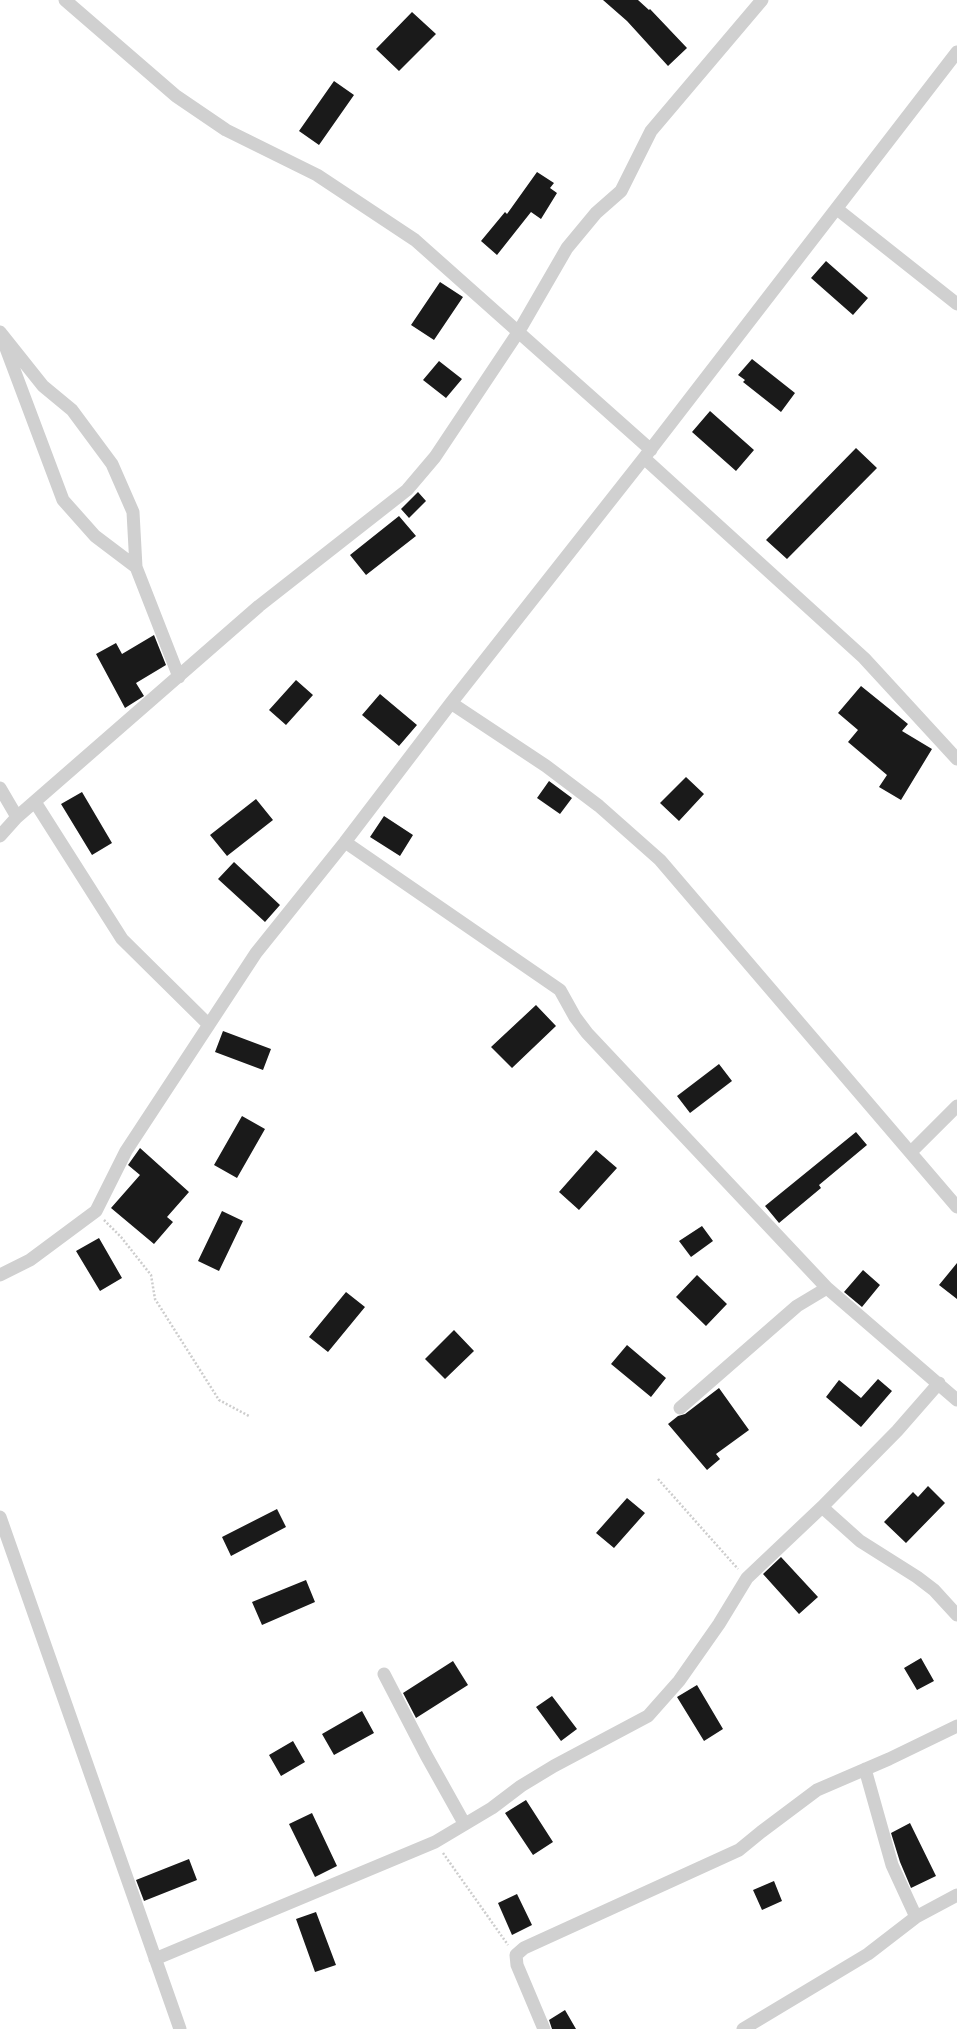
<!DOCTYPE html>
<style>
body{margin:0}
canvas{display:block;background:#fff}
</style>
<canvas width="957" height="2029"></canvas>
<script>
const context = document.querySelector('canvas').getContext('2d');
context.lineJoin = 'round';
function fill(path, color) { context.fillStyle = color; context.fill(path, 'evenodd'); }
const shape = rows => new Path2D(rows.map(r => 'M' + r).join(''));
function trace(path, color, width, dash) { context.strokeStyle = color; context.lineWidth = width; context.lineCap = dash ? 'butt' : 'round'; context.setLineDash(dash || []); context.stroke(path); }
fill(shape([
 [603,0,638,0,649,10,650,9,687,48,668,66,627,21],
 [412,12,436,34,399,71,376,49],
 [334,81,354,95,319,145,299,131],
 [537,172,554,183,550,188,557,193,541,219,531,212,497,255,481,241,505,212,507,214],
 [826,261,868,298,853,315,811,278],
 [440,282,463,297,434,340,411,325],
 [752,359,795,393,781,412,743,382,745,380,738,375],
 [439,361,462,379,446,398,423,380],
 [710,411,754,450,736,471,692,432],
 [856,448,877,468,787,559,766,540],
 [418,492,426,501,409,518,401,509],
 [399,516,416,536,366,575,350,555],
 [154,635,166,665,136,683,144,696,125,708,96,654,116,643,122,654],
 [296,680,313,695,286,725,269,710],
 [861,686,908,724,902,731,932,749,901,800,879,787,887,775,848,742,858,730,838,713],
 [380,694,417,725,399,746,362,715],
 [686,777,704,794,679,821,660,803],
 [549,781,572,798,560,814,537,798],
 [82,792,112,843,92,855,61,804],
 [256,799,273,820,227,856,210,835],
 [384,816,413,835,400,856,370,837],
 [234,862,280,905,265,922,218,879],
 [536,1005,556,1026,512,1068,491,1047],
 [223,1031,271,1049,263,1070,215,1052],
 [719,1064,732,1081,690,1113,677,1096],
 [242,1116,265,1129,237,1178,214,1165],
 [856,1132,867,1145,819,1185,821,1188,779,1223,765,1206],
 [140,1148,189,1192,167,1217,173,1222,154,1244,111,1208,140,1175,128,1165],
 [596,1150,617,1168,579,1210,559,1192],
 [222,1211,243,1221,219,1271,198,1261],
 [702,1226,713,1241,691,1257,679,1241],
 [99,1238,122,1278,100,1291,76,1251],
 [957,1263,957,1299,939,1285],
 [863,1270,880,1285,862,1307,844,1292],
 [697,1275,727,1304,706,1326,676,1297],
 [346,1292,365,1307,328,1352,309,1337],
 [454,1330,474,1351,445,1379,425,1359],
 [627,1345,666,1378,651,1397,611,1364],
 [878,1379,892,1391,861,1427,826,1397,839,1380,861,1398],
 [719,1388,749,1430,716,1454,720,1459,707,1470,668,1424,678,1416,685,1414],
 [928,1486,945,1503,906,1543,884,1522,913,1492,918,1497],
 [627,1498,645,1513,614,1548,596,1533],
 [277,1509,286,1527,231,1556,222,1537],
 [781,1557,818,1597,799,1614,763,1574],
 [306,1580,315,1602,262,1625,252,1602],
 [921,1658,934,1681,917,1690,904,1668],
 [453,1661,468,1685,416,1718,403,1693],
 [697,1685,723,1729,704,1741,677,1697],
 [552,1696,577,1729,561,1741,536,1707],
 [362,1711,374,1733,334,1755,322,1734],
 [293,1741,305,1762,281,1776,269,1755],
 [526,1800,553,1842,533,1855,505,1813],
 [312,1813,337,1866,315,1877,289,1824],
 [910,1823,936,1876,911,1888,900,1862,891,1833],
 [189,1859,197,1880,144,1901,136,1880],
 [774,1881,782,1901,762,1910,753,1890],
 [517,1894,532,1925,512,1935,498,1903],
 [316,1912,336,1965,315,1972,296,1919],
 [565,2010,576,2029,552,2029,549,2020]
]), '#1a1a1a');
trace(shape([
 [104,1220,121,1237,151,1275,155,1299,219,1400,249,1416],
 [658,1479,738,1569],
 [443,1853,508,1945]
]), '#cdcdcd', 2.5, [2, 2]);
trace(shape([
 [65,0,176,96,226,130,317,175,415,240,651,450],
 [837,209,957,304],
 [0,332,43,386,72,410,112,464,133,512,136,567,179,677],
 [4,343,63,500,95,536,136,567],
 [644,458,864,658,957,759],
 [451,703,546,766,599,806,660,860,957,1207],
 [0,788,17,817],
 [35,802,122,939,209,1025],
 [0,836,17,817,259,606,407,490,435,457,519,331,567,248,596,213,621,191,651,131,762,0],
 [345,842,560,990,575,1017,587,1033,827,1288,957,1400],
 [911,1152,957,1106],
 [0,1275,30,1260,96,1211,126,1151,256,953,345,842,451,703,644,458,957,52],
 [680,1408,797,1306,827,1288],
 [822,1507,860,1541,917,1577,934,1590,957,1615],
 [0,1517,180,2029],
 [384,1674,426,1755,464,1823],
 [865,1769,892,1865,916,1917],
 [155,1959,435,1842,492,1808,521,1786,554,1766,648,1716,679,1681,719,1624,747,1578,822,1507,897,1431,939,1383],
 [544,2029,517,1965,516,1955,524,1948,739,1850,761,1832,817,1790,889,1759,957,1726],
 [743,2029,868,1954,916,1917,957,1895]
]), '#d0d0d0', 13);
</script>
